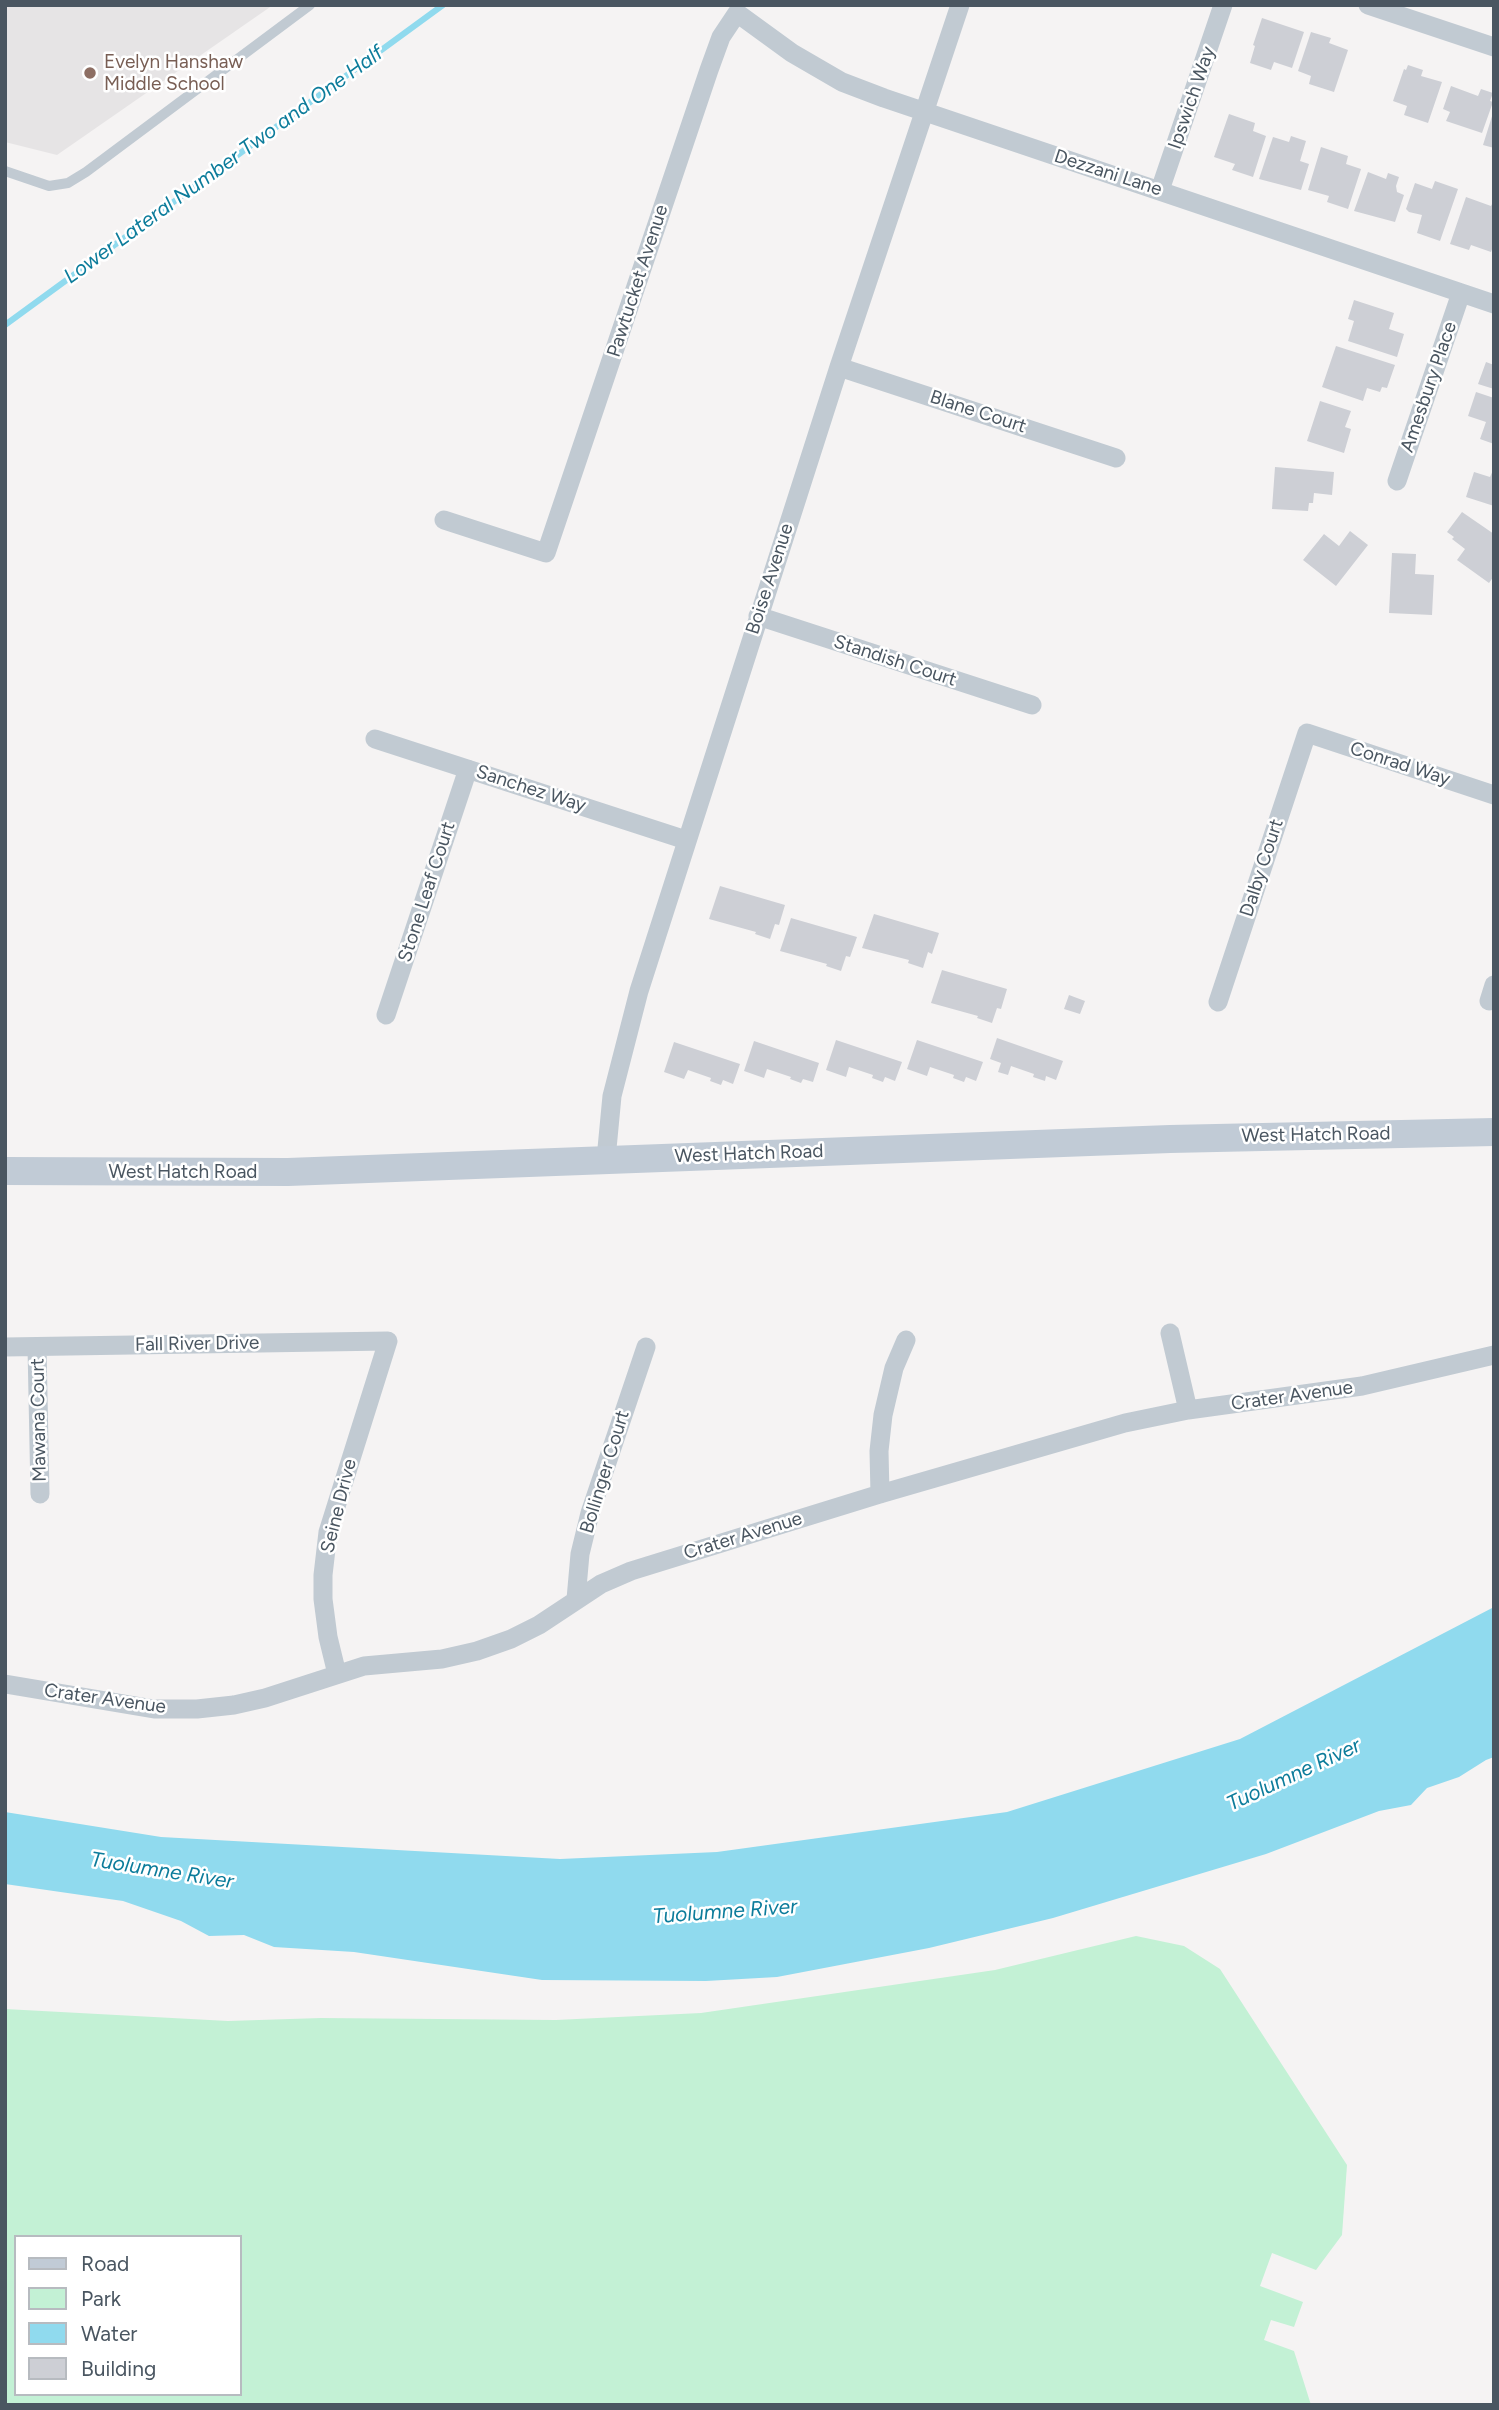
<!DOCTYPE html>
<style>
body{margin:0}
#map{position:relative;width:1499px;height:2410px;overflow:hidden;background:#f5f3f3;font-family:Figtree,sans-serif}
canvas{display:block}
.frame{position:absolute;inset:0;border:7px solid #4a5661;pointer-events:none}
.legend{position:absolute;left:14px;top:2235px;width:228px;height:161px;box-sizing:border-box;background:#fff;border:2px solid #b7bbc0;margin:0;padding:9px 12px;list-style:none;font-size:21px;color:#4a5661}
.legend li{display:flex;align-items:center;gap:14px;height:35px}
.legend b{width:35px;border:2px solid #b7bbc0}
</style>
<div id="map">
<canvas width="1499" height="2410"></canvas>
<div class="frame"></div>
<ul class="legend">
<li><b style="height:9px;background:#c1cbd6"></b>Road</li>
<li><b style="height:19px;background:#c3f1d5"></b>Park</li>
<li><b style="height:19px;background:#90daee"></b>Water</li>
<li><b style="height:19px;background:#cdcfd5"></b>Building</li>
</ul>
</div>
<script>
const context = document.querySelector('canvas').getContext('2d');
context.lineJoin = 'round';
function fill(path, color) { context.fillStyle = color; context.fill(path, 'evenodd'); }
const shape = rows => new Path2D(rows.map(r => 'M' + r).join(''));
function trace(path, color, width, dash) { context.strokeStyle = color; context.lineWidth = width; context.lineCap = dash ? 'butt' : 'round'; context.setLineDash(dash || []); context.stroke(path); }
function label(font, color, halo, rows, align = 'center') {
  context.font = font + ' Figtree,sans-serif'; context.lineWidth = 5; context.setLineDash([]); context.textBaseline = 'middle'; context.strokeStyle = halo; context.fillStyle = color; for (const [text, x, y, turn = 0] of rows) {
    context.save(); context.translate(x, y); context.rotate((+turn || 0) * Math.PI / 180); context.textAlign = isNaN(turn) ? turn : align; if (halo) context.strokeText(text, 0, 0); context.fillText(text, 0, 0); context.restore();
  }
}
fill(shape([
 [5,5,273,5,57,155,5,142]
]), '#e6e4e5');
fill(shape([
 [1136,1936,1184,1946,1220,1969,1347,2165,1342,2235,1316,2270,1272,2253,1260,2286,1303,2302,1294,2327,1271,2320,1264,2340,1294,2351,1311,2405,5,2405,5,2009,228,2021,321,2018,556,2020,701,2013,995,1970],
 [16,2237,240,2237,240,2394,16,2394]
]), '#c3f1d5');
fill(shape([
 [1494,1607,1494,1757,1486,1760,1459,1777,1427,1788,1411,1805,1379,1811,1266,1854,1053,1918,929,1948,777,1977,706,1981,542,1980,354,1952,274,1947,244,1935,209,1936,181,1921,123,1901,5,1884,5,1812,161,1837,560,1859,717,1852,1007,1812,1240,1739]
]), '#90daee');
trace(shape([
 [5,325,443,5]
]), '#90daee', 6);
fill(shape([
 [1262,18,1304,32,1292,68,1274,62,1271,70,1250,63,1255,46,1253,45],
 [1311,32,1331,38,1329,43,1348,50,1334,92,1309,84,1311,76,1298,71],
 [1408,65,1423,70,1421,76,1442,82,1428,123,1404,115,1407,106,1393,101,1404,69,1406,70],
 [1451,86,1478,96,1481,89,1493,93,1490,101,1493,102,1482,133,1446,121,1450,112,1443,109],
 [1493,113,1494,113,1494,148,1483,145],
 [1229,114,1255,123,1253,131,1266,136,1253,177,1232,170,1235,164,1214,157],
 [1291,136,1306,141,1300,161,1309,164,1301,190,1259,179,1273,137,1289,142],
 [1321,147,1348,156,1346,164,1361,169,1348,209,1327,202,1329,196,1308,190],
 [1368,172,1386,179,1388,173,1399,177,1396,186,1397,192,1404,195,1395,222,1354,211],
 [1435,181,1458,189,1440,241,1417,233,1422,215,1409,212,1406,209,1415,183,1432,189],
 [1466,197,1491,206,1494,200,1494,244,1491,252,1471,245,1469,250,1450,244],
 [1354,300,1394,313,1389,329,1404,334,1397,357,1348,341,1354,321,1348,319],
 [1336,346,1395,365,1387,388,1382,387,1380,392,1367,388,1363,401,1322,387],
 [1486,362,1494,365,1494,389,1478,384],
 [1476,392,1494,398,1494,444,1480,439,1486,422,1468,416],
 [1320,401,1351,411,1345,427,1351,429,1344,453,1307,441],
 [1275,467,1334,472,1332,495,1314,493,1313,503,1309,503,1308,511,1272,509],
 [1494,468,1494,506,1466,497,1474,472,1490,477],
 [1462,512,1494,534,1492,548,1494,549,1494,576,1489,583,1457,560,1465,549,1452,539,1454,537,1447,532],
 [1350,531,1368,545,1336,586,1303,560,1324,534,1339,546],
 [1392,553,1416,554,1415,574,1434,575,1432,615,1389,613],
 [720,886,785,905,779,925,775,924,770,939,755,934,756,932,709,919],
 [874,914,939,933,932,954,928,952,923,968,908,963,909,960,862,948],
 [791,918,857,937,850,957,846,956,841,971,826,966,827,964,780,951],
 [942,970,1007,989,1001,1009,997,1008,992,1023,977,1018,978,1016,931,1003],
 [1069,995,1085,1001,1080,1014,1064,1009],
 [997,1038,1063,1061,1056,1080,1046,1076,1045,1081,1033,1077,1034,1074,1011,1066,1008,1075,998,1072,1001,1063,990,1059],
 [836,1040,902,1062,895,1081,885,1077,883,1082,872,1078,873,1075,849,1067,846,1077,826,1070],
 [917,1040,983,1062,976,1081,966,1077,964,1082,953,1078,954,1075,930,1067,927,1076,907,1069],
 [754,1041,819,1063,813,1082,803,1079,801,1083,790,1079,791,1077,767,1069,764,1078,744,1071],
 [674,1042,740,1064,733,1084,723,1080,721,1085,710,1081,711,1078,688,1070,684,1079,664,1072]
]), '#cdcfd5');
trace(shape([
 [5,171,49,186,68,183,86,172,310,5]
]), '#c1cad2', 10);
trace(shape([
 [1368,5,1494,47],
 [1160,190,1223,5],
 [839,367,1116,458],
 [1397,481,1461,293],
 [444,520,546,553,709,70,721,37,737,13,792,53,842,82,884,98,1494,304],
 [758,616,1032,705],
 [375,739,686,840],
 [1489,1001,1494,985],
 [1218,1002,1307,733,1494,795],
 [386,1015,468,769],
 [606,1159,612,1096,639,991,839,367,960,5],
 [1170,1333,1188,1410],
 [5,1347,388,1341,328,1532,323,1575,323,1599,328,1637,337,1674],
 [37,1347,40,1494],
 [880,1494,879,1451,883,1415,894,1368,906,1340],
 [576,1599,580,1554,590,1513,646,1347],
 [5,1684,154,1709,197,1709,234,1705,265,1698,364,1666,442,1659,477,1651,511,1639,539,1625,601,1584,631,1571,880,1494,1125,1423,1188,1410,1362,1386,1494,1355]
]), '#c1cad2', 19);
trace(shape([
 [5,1171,288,1172,1170,1139,1494,1132]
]), '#c1cbd6', 28);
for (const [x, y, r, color] of [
 [90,73,7,"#8d6e63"]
]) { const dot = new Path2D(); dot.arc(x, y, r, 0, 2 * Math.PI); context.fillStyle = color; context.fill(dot); trace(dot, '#fff', 2.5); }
label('19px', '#785e54', '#fff', [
 ["Evelyn Hanshaw",104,62],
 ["Middle School",104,84]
], 'left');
label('19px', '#4a5661', '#fff', [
 ["Ipswich Way",1192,98,-71],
 ["Dezzani Lane",1108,173,18],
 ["Pawtucket Avenue",638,281,-72],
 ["Amesbury Place",1429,387,-71],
 ["Blane Court",978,412,18],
 ["Boise Avenue",770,579,-72],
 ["Standish Court",895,661,18],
 ["Conrad Way",1400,764,18],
 ["Sanchez Way",531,789,18],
 ["Dalby Court",1262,868,-72],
 ["Stone Leaf Court",427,892,-72],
 ["West Hatch Road",1316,1135,-1],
 ["West Hatch Road",749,1154,-2],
 ["West Hatch Road",183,1172],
 ["Fall River Drive",197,1344,-1],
 ["Crater Avenue",1292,1396,-8],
 ["Mawana Court",39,1420,-91],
 ["Bollinger Court",605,1472,-73],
 ["Seine Drive",339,1506,-76],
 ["Crater Avenue",743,1536,-17],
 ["Crater Avenue",105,1699,8]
]);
label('italic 21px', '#0c7c9b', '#fff', [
 ["Lower Lateral Number Two and One Half",224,165,-36],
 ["Tuolumne River",1294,1775,-25],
 ["Tuolumne River",162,1871,9],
 ["Tuolumne River",725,1912,-4]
]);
</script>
